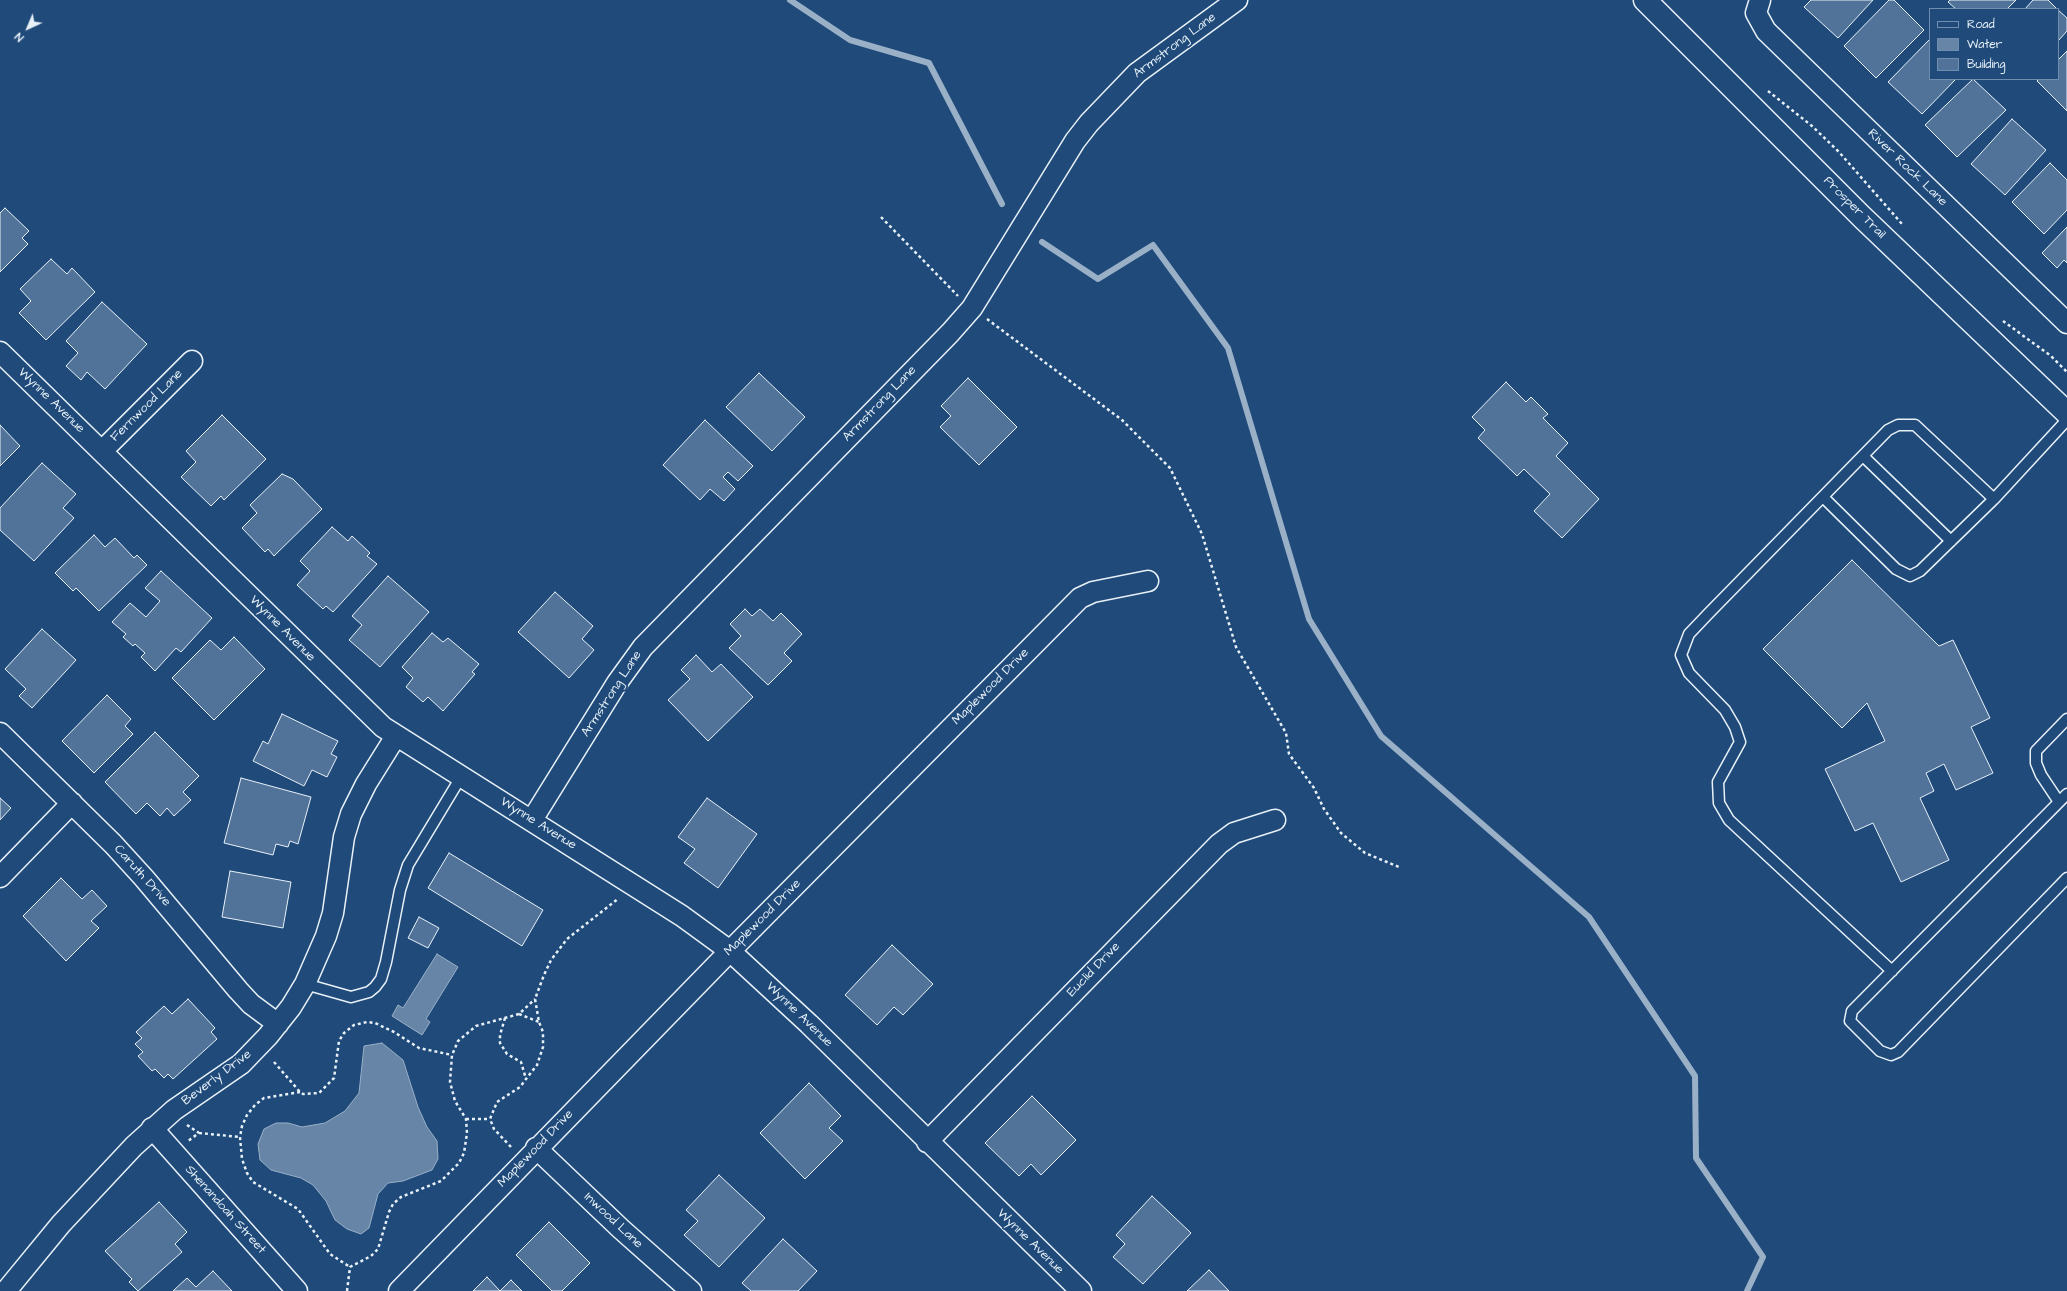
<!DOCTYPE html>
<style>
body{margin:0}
#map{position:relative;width:2067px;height:1291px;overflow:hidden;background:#1f4a7a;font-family:"Architects Daughter",sans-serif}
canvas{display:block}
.legend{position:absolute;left:1929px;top:8px;width:130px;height:72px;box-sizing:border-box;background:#1f4a7a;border:1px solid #6f8dac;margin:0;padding:5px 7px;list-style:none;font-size:12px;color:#e8f1f8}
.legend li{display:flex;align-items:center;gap:8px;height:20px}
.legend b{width:20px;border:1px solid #6f8dac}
.north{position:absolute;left:8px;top:8px;width:40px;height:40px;-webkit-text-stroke:3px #1f4a7a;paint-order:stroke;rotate:224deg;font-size:11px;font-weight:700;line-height:16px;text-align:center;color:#e8f1f8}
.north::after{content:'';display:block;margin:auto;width:14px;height:18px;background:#e8f1f8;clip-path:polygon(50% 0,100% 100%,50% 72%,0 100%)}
</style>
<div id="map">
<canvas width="2067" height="1291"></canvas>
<ul class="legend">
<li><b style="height:5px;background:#1f4a7a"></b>Road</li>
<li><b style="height:11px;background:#6685a7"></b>Water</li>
<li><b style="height:11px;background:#517399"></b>Building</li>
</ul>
<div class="north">N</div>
</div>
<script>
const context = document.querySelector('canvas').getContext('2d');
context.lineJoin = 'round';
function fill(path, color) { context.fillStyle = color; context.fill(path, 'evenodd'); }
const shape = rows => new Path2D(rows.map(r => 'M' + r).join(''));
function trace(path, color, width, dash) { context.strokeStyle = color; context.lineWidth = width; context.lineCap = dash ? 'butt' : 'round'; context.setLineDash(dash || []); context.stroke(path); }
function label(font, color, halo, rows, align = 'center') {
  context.font = font + ' "Architects Daughter",sans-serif'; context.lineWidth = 3.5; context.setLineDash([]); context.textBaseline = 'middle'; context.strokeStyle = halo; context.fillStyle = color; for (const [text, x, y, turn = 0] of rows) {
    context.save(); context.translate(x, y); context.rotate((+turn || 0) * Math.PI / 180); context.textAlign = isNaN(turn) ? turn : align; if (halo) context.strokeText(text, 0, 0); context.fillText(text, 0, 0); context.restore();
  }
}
const water = shape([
 [437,954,458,967,426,1019,430,1022,422,1035,392,1016,398,1005,403,1008,437,954],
 [382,1043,403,1060,418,1107,427,1127,437,1141,438,1159,432,1170,403,1181,388,1183,378,1194,369,1228,361,1234,347,1229,335,1220,326,1201,313,1185,301,1178,271,1170,260,1160,258,1144,264,1129,276,1123,288,1123,302,1127,325,1123,345,1111,359,1093,364,1046,382,1043]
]);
fill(water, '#6685a7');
trace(water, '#9ab0c7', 1);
trace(shape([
 [790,0,850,40,929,63,1002,204],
 [1042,242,1098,279,1153,245,1228,348,1309,619,1381,736,1589,917,1695,1076,1696,1158,1763,1257,1747,1291]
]), '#9ab0c7', 6);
const building = shape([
 [1811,0,1873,0,1838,38,1804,7,1811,0],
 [1889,0,1894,0,1924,30,1876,78,1844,46,1889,0],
 [1950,0,2016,0,2007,9,1956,9,1948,2,1950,0],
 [2033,0,2048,0,2057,9,2025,9,2033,0],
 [2058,10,2067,18,2067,31,2058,41,2058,10],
 [1930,39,1930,79,1956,79,1922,114,1888,82,1930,39],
 [2067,51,2067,111,2037,81,2039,79,2058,79,2058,60,2067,51],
 [1973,79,2006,110,1957,157,1925,125,1973,79],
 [2012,119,2046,150,2005,195,1971,164,2012,119],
 [2050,163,2067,180,2067,210,2044,234,2012,202,2050,163],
 [5,208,29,231,22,238,28,244,0,272,0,213,5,208],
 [2067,227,2067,263,2064,260,2057,268,2042,253,2067,227],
 [51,259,67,274,72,268,95,292,46,340,19,313,31,301,20,289,51,259],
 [102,302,147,344,105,389,87,372,81,380,66,366,78,353,66,341,102,302],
 [759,373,805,417,772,451,726,407,759,373],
 [968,378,1017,427,979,465,940,427,951,416,941,406,968,378],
 [1506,382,1526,402,1531,397,1548,414,1543,418,1568,443,1556,456,1599,499,1562,538,1534,511,1550,494,1524,469,1517,476,1478,438,1485,430,1472,417,1506,382],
 [222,415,266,459,224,500,221,496,211,506,181,477,196,462,186,451,222,415],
 [705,420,753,466,738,481,728,472,723,477,735,489,724,501,710,489,700,500,663,465,705,420],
 [0,425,20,446,0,466,0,425],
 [42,463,76,494,63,508,74,518,34,561,0,530,0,508,42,463],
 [282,474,293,479,322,509,274,556,268,549,265,552,242,528,257,513,250,505,282,474],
 [332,527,348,541,352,536,370,553,367,556,377,564,333,612,326,606,323,609,297,585,310,571,300,561,332,527],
 [94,535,105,547,115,538,134,558,137,555,147,565,99,611,76,588,73,591,55,573,94,535],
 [1852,560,1939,646,1953,640,1990,718,1971,727,1993,773,1956,790,1944,764,1926,773,1934,791,1920,798,1949,860,1901,882,1873,823,1855,831,1825,769,1885,741,1867,703,1842,728,1763,649,1852,560],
 [161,571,212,618,181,652,176,648,155,671,141,657,145,653,135,644,133,646,123,637,126,634,112,622,130,603,146,617,160,601,145,588,161,571],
 [388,576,429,612,380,667,349,640,362,625,352,616,388,576],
 [555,592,593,626,582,639,594,650,569,678,518,632,555,592],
 [745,609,752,616,760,609,773,621,781,613,802,634,784,653,792,661,768,685,729,648,741,636,730,624,745,609],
 [42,629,76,660,32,708,19,696,26,689,5,669,42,629],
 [432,633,443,642,448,638,479,664,472,672,475,674,443,711,428,697,423,702,406,687,413,678,402,667,432,633],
 [234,637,265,669,214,720,172,678,210,640,221,650,234,637],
 [696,655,712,672,721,664,753,697,708,741,668,700,690,679,681,670,696,655],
 [107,695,131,719,125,726,133,734,94,773,62,741,107,695],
 [282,714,338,741,331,754,337,757,327,777,312,770,304,786,253,761,263,741,268,744,282,714],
 [155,732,199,776,183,792,191,800,174,816,167,808,160,816,147,803,136,814,105,782,155,732],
 [241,778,311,797,298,844,290,841,288,847,276,844,273,855,224,843,241,778],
 [0,798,11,808,0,820,0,798],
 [707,798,757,834,718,888,684,863,695,849,678,837,707,798],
 [449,853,543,910,522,946,428,888,449,853],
 [230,871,291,882,283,928,222,917,230,871],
 [61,878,82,899,92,890,107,906,91,921,99,928,66,961,23,916,61,878],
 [419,917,439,928,428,948,408,938,419,917],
 [892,945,933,984,903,1015,894,1007,877,1025,845,995,892,945],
 [188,999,215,1028,211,1032,217,1039,173,1079,168,1074,164,1078,155,1069,152,1071,138,1056,143,1052,135,1044,142,1038,136,1032,164,1006,172,1014,188,999],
 [809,1083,841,1116,829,1128,843,1141,805,1179,760,1133,809,1083],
 [1032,1096,1076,1140,1041,1175,1031,1164,1019,1176,985,1143,1032,1096],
 [719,1175,765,1218,719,1267,684,1235,698,1221,686,1210,719,1175],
 [1152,1196,1191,1233,1143,1284,1113,1257,1125,1244,1116,1235,1152,1196],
 [159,1202,187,1232,175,1244,182,1252,138,1291,129,1282,132,1279,105,1251,159,1202],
 [549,1222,590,1263,562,1291,552,1291,516,1255,549,1222],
 [783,1239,817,1271,798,1291,751,1291,742,1283,783,1239],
 [1209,1270,1229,1291,1187,1291,1209,1270],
 [213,1271,232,1291,173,1291,187,1278,196,1287,213,1271],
 [487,1277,500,1291,473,1291,487,1277],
 [511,1280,522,1291,500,1291,511,1280]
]);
fill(building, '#517399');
trace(building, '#e8f1f8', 1);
const service = shape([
 [1863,456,1951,541],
 [1823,497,1896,569,1910,576,1920,571,1994,499,1915,425,1898,425,1888,430,1708,614,1689,634,1681,655,1689,673,1725,710,1735,727,1740,742,1718,782,1719,803,1729,820,1892,971],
 [1994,499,2067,420],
 [2067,794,1852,1011,1850,1021,1880,1051,1891,1055,1898,1052,2067,878],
 [2059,802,2041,775,2036,763,2036,751,2067,719],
 [305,984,351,997,369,992,375,987,381,979,386,962,400,890,408,865,461,777]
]);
const minor = shape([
 [1760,0,1756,13,1766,31,2067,323],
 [0,352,383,727,682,916,730,951,809,1024,1081,1291],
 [102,451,192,361],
 [0,733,113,844,144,878,238,990,251,1004,278,1024],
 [532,820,617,683,643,647,950,333,972,308,1075,141,1089,123,1137,73,1237,0],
 [0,877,72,803],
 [152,1128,297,1291],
 [927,1142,1219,844,1234,833,1275,820],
 [536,1148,621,1229,691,1291],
 [6,1291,61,1224,134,1146,174,1110,241,1064,268,1036,291,1007,305,984,326,936,333,913,344,837,351,814,366,784,396,736],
 [399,1291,730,951,1080,598,1093,592,1148,581]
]);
const tertiary = shape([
 [1645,0,1862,217,2067,413]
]);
trace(service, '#e8f1f8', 13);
trace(minor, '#e8f1f8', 23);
trace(tertiary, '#e8f1f8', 25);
trace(shape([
 [1768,91,1812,126,1839,152,1902,224],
 [881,217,958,296],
 [987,319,1122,420,1170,468,1202,534,1236,647,1286,733,1289,754,1314,788,1324,809,1341,833,1365,853,1399,867],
 [2003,321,2051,356,2067,372],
 [519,1014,539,1022],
 [505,1018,500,1035,500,1043,507,1054,521,1062,526,1079],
 [274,1062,300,1092,303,1094,319,1093,334,1078,339,1041,344,1033,354,1025,367,1022,375,1023,394,1032,419,1048,452,1055],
 [300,1092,264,1098,255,1105,247,1115,242,1126,240,1137,242,1159,247,1173,253,1182,298,1209,330,1254,350,1267],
 [466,1119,490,1119],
 [187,1125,199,1133,188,1141],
 [199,1133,240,1137],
 [511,1147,494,1129,490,1119,497,1102,520,1087,526,1079,537,1065,543,1047,543,1032,539,1022,535,999,544,975,551,960,567,939,619,898],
 [347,1291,350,1267,371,1256,378,1249,389,1212,393,1204,401,1197,441,1181,459,1163,464,1153,467,1133,466,1119,455,1101,450,1082,452,1055,458,1041,476,1026,519,1014,535,999]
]), '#e8f1f8', 2.5, [3, 3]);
trace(service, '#1f4a7a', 10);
trace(minor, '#1f4a7a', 20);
trace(tertiary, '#1f4a7a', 22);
label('13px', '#e8f1f8', '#1f4a7a', [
 ["Armstrong Lane",1175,46,-37],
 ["River Rock Lane",1907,168,44],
 ["Prosper Trail",1854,208,45],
 ["Wynne Avenue",51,401,44],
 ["Armstrong Lane",880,404,-46],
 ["Fernwood Lane",147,406,-45],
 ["Wynne Avenue",282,629,45],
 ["Maplewood Drive",991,687,-45],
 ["Armstrong Lane",612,694,-57],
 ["Wynne Avenue",538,824,32],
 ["Caruth Drive",142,876,48],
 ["Maplewood Drive",763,918,-45],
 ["Euclid Drive",1094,970,-46],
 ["Wynne Avenue",799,1015,44],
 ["Beverly Drive",217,1078,-37],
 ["Maplewood Drive",536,1149,-46],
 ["Shenandoah Street",225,1210,48],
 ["Inwood Lane",613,1221,43],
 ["Wynne Avenue",1030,1242,44]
]);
</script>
